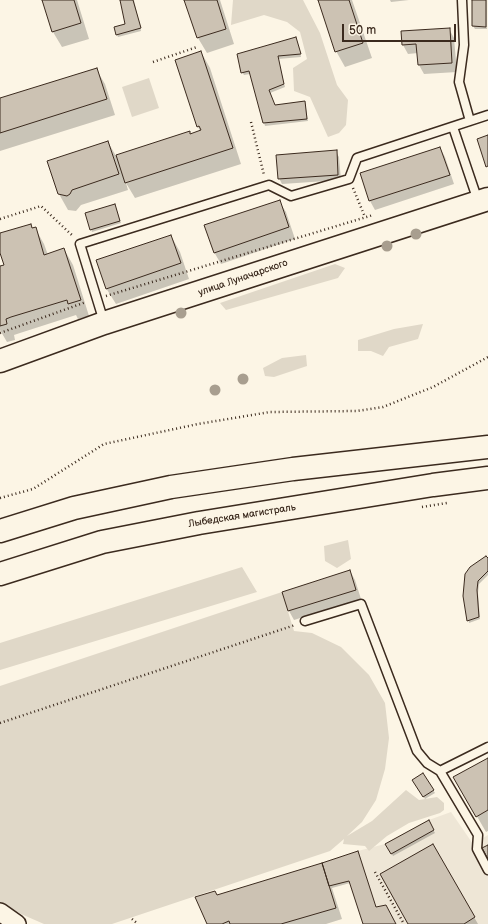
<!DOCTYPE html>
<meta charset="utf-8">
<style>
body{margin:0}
#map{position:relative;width:488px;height:924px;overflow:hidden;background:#fcf5e5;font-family:"Balsamiq Sans",sans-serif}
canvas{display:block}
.scale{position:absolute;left:342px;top:24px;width:114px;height:18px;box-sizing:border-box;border:2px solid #3b2a1e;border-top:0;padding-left:5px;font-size:12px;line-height:14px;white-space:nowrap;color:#3b2a1e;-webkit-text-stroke:3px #fcf5e5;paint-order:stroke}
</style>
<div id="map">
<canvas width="488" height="924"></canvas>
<div class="scale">50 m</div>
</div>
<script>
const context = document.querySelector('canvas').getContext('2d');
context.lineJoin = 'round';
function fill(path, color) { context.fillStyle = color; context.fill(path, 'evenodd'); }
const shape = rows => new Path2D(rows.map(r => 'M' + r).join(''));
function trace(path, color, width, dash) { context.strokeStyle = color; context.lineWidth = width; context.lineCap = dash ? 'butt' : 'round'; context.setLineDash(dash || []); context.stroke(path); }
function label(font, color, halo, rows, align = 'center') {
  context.font = font + ' "Balsamiq Sans",sans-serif'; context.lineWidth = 4; context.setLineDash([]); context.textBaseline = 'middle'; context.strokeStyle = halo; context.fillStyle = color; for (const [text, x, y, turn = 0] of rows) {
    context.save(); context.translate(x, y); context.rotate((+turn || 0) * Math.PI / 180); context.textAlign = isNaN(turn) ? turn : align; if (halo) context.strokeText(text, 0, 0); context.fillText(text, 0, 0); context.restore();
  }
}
fill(shape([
 [451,812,473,844,488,835,488,924,396,924,386,905,376,907,358,851,385,844,429,820]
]), '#eee6d6');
fill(shape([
 [233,0,303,0,320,33,337,85,348,100,346,125,339,133,328,137,310,97,294,91,293,68,307,59,300,32,287,22,264,15,231,25],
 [149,78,159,108,132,117,122,87],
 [335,264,345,268,338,278,226,310,220,303],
 [423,324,418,339,389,347,383,356,371,351,358,351,358,340,394,329],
 [306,355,307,366,274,377,265,376,263,368,282,358],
 [348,540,351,559,337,568,325,561,324,546],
 [242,567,257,592,0,670,0,643],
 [282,592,294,631,312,633,341,647,369,675,385,703,389,738,385,769,376,800,362,822,347,836,372,821,406,790,419,800,437,797,444,803,444,810,440,813,409,823,387,836,369,851,365,846,343,844,344,839,330,851,112,924,44,924,21,914,0,902,0,686]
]), '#e0d8c8');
fill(shape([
 [43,0,77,0,89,39,62,47,53,32],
 [121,0,134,0,141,31,118,37,117,35,126,24],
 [186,0,220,0,234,44,207,53,198,38],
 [319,0,352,0,372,58,345,67,336,51],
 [390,0,409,0,391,2],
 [473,0,487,0,487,29,475,29,473,26],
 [449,29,454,38,457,72,424,74,419,65,418,53,408,54,403,45,402,32],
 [297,41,301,57,278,59,285,87,270,93,275,106,305,102,308,121,265,126,250,74,244,75,242,72],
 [201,52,210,68,241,164,135,198,126,183,128,190,81,205,76,211,68,210,59,194,108,142,116,156,189,132,191,135,200,131,198,127],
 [96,69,105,84,115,115,0,151,0,99],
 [440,148,445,157,454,184,375,210,370,201],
 [336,152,339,157,341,180,282,184,279,178],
 [279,201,286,212,295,239,221,264,214,252],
 [115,205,121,223,92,232,91,229],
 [30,225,33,229,35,228,44,244,48,255,64,249,73,265,89,316,78,319,76,315,20,333,14,335,15,340,7,342,0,330,0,267,5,266,0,250,0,234],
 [171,236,180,252,189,279,116,304,106,288],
 [488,560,488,575,479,584,478,593,480,619,469,623,464,596],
 [350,571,355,580,361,599,294,620,289,611],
 [488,759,488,831,486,832,455,778],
 [423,774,435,793,425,799,413,780],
 [428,821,435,833,393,856,386,844],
 [433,845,478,924,410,924],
 [358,853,376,908,395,924,364,924,350,883,332,888,342,919,326,924,208,924,217,896]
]), '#0003');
const building = shape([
 [42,0,74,0,81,23,52,32,42,0],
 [120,0,133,0,141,28,116,35,114,27,125,24,120,0],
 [184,0,217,0,226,29,197,38,184,0],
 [318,0,349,0,363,43,335,52,318,0],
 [472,0,486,0,486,27,472,26,472,0],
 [450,28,452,63,418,65,416,44,402,45,401,31,450,28],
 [296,37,301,54,278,56,284,84,269,90,275,105,305,101,307,119,263,123,249,71,241,73,237,54,296,37],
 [201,51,233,148,125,183,116,155,190,131,190,134,201,130,199,126,197,127,175,60,201,51],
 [97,68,107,99,0,133,0,98,97,68],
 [488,135,488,166,486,167,477,139,488,135],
 [108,141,119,174,72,190,70,194,67,196,58,194,47,161,108,141],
 [440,147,450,175,369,201,360,173,440,147],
 [337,150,338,175,278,179,276,155,337,150],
 [280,200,289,227,214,253,204,225,280,200],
 [115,204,120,221,90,230,85,213,115,204],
 [31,224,32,228,36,227,44,255,64,248,81,300,68,304,67,300,11,317,6,319,7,324,0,326,0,266,4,265,0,253,0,233,31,224],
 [171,235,181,263,106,289,96,260,171,235],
 [486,556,488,558,488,571,478,581,477,590,479,617,467,621,463,596,465,574,470,567,486,556],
 [350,570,356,590,288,611,282,592,350,570],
 [488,758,488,810,476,817,453,777,488,758],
 [423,773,434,790,423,797,412,780,423,773],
 [429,820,434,830,391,854,385,844,429,820],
 [433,844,475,917,464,924,408,924,380,874,433,844],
 [488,845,488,859,482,848,488,845],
 [358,851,376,907,386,905,396,924,363,924,349,881,329,886,322,863,358,851],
 [322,863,336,908,281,924,230,924,229,921,222,924,207,924,195,897,215,891,217,895,322,863]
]);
fill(building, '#ccc2b3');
trace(building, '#3b2a1e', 1);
const lane = shape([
 [462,0,464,45,459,82,470,121],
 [453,127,478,201],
 [104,322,80,244,269,185,291,196,349,179,357,158,488,115],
 [305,621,361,604,417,751,427,763,440,771,478,835,477,849,488,870],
 [440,771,488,747]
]);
const street = shape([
 [0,912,17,924]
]);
const secondary = shape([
 [0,361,104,323,488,199]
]);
const primary = shape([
 [0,531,74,508,171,487,293,469,488,447],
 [0,574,102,542,199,523,433,485,488,478]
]);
trace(lane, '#3b2a1e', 11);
trace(street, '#3b2a1e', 20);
trace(secondary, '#3b2a1e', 25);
trace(primary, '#3b2a1e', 25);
trace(shape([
 [153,62,197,47],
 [251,122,264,175],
 [353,188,365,217],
 [0,219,41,206,73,236],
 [106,296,373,215],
 [0,333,86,302],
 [0,498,33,489,104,444,198,424,270,412,357,411,383,407,433,387,488,357],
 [422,507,447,503],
 [0,723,295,625],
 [375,872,404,924],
 [132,919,138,924]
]), '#3b2a1e', 2.5, [1, 3]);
trace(lane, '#fcf5e5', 8);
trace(street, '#fcf5e5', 17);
trace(secondary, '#fcf5e5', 22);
trace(primary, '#fcf5e5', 22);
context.fillStyle = '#a89e8f';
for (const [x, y] of [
 [416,234],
 [387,246],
 [181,313],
 [243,379],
 [215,390]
]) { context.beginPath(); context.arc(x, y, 5.5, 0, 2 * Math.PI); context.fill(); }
label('10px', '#3b2a1e', '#fcf5e5', [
 ["улица Луначарского",243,278,-19],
 ["Лыбедская магистраль",242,516,-9]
]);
</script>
